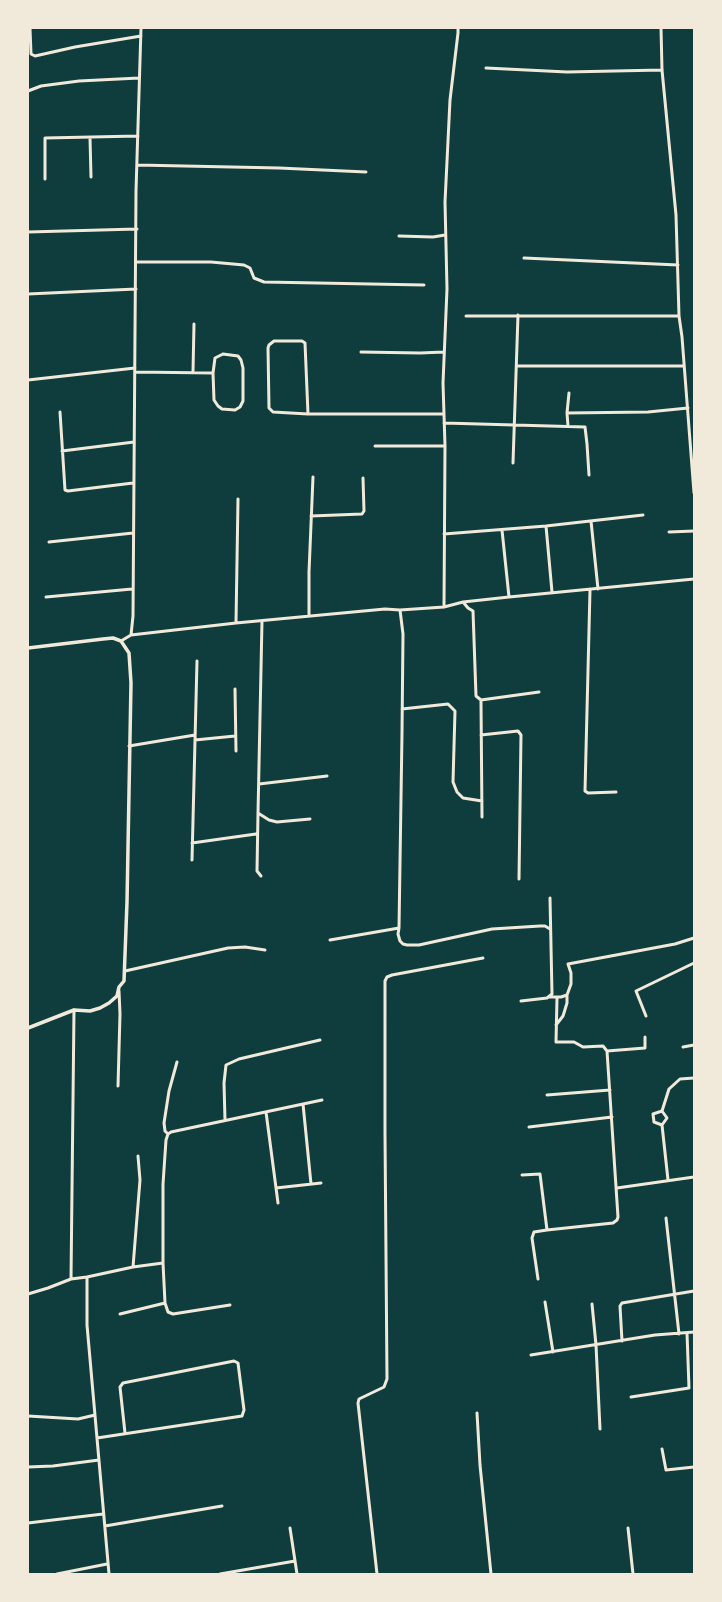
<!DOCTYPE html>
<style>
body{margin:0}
#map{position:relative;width:722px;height:1602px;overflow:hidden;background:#0f3d3e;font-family:"Varela Round",sans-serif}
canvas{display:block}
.frame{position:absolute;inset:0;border:29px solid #f1e9da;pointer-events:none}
</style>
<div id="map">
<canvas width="722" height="1602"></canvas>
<div class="frame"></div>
</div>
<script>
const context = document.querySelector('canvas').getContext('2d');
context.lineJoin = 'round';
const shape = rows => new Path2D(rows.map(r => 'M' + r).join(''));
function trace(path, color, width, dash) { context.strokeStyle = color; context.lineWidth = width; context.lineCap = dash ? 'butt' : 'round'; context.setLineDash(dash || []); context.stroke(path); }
trace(shape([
 [30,28,31,54,35,56,75,47,141,36],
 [661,28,662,70,676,215,679,316,682,337,694,493],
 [486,68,567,72,662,70],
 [28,91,41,86,79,81,139,78],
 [90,138,91,177],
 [137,165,279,168,366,172],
 [45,179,45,138,138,136],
 [28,232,137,229],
 [399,236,433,237,445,235],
 [524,258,678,265],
 [136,262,211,262,244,265,250,268,254,278,264,282,424,285],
 [28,294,136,289],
 [466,316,679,316],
 [361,352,420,353,444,352],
 [223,354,238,356,241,360,243,368,243,401,240,407,235,410,222,409,218,406,214,400,213,373,215,358,223,354],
 [517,366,684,366],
 [135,372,213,373],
 [193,372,194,324],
 [28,380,135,368],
 [60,412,65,490,68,491,133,483],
 [567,413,648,412,688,408],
 [308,414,305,343,302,341,274,341,269,345,268,348,269,408,273,412,308,414,443,414],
 [444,423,585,427,587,444,589,475],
 [568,426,567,413,569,393],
 [375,446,445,446],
 [62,451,134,442],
 [513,463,518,315],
 [311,516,362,514,364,511,363,478],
 [591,521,598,589],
 [546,526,552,592],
 [502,530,509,597],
 [669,532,694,531],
 [444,534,546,526,643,515],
 [49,542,133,533],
 [590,590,585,791,588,793,616,792],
 [46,597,132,589],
 [463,602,468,608,473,611,476,696,481,700,481,703,482,817],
 [444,607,445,446,443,383,447,289,445,202,450,100,458,33,458,28],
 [309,616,309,572,313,477],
 [262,621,258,813,269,820,277,822,310,819],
 [236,623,238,499],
 [131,635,133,616,136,191,141,28],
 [121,641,131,635,236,623,385,609,400,610,444,607,463,602,509,597,694,579],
 [235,689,236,751],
 [481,700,539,692],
 [402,709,448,704,455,711,453,782,457,792,463,798,482,801],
 [481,735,518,731,521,735,519,879],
 [195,740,235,736],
 [129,746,195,735],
 [259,784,327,776],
 [258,813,257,871,261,876],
 [192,843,256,834],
 [192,860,197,661],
 [399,928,398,934,400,941,403,944,407,945,419,945,492,929,540,926,545,926,550,929],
 [330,940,399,928,402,733,403,634,400,610],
 [125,971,228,948,245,947,265,950],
 [550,997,561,997,567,995,571,984,571,973,568,964,675,944,694,938],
 [521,1001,547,998,552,994,550,898],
 [646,1016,636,991,694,963],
 [556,1025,563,1016,567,1003,567,995],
 [683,1047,694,1045],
 [607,1051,645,1048,645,1037],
 [118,1086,120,1014,119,991],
 [547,1095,610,1090],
 [303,1104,311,1184],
 [662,1111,669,1089,680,1079,694,1078],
 [662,1111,667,1118,662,1125,654,1122,653,1114,662,1111],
 [266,1112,278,1203],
 [225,1120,224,1083,226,1065,239,1059,320,1040],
 [662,1125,668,1180],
 [529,1127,612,1117],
 [168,1134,165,1131,164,1123,169,1091,177,1062],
 [522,1175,540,1174,547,1230],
 [276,1188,321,1183],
 [617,1188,694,1177],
 [666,1218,679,1334],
 [163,1263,163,1184,166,1140,168,1134,171,1132,322,1100],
 [133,1267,140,1180,138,1156],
 [87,1277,133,1267,163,1263,165,1303,168,1312,173,1314,230,1305],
 [71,1279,74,1010],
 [538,1279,532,1238,534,1232,547,1230,613,1223,617,1220,618,1217,607,1051,603,1046,583,1047,574,1042,556,1042,557,998],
 [28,1294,48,1288,71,1279,87,1277,87,1325,109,1574],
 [545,1302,553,1352],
 [592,1304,596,1345,600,1429],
 [120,1314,165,1303],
 [622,1341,620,1306,622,1303,694,1291],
 [531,1355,655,1335,694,1332],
 [631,1397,689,1388,687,1333],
 [477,1413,480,1465,491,1574],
 [28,1416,78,1419,95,1415],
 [97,1438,242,1416,244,1410,238,1363,234,1361,123,1383,120,1387,125,1433],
 [662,1449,666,1470,694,1467],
 [28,1467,53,1466,99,1460],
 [28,1523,103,1514],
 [105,1526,222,1506],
 [290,1528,297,1574],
 [628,1528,633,1574],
 [57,1574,107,1564],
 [220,1574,295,1561],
 [377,1574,358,1403,359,1399,384,1387,387,1379,385,1134,385,981,387,977,392,975,483,958]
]), '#f1e9da', 3);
trace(shape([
 [28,648,103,639,113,638,121,641,129,653,131,683,127,902,124,981,119,987,117,996,109,1003,100,1008,90,1011,74,1010,28,1028]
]), '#f1e9da', 3.5);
</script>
